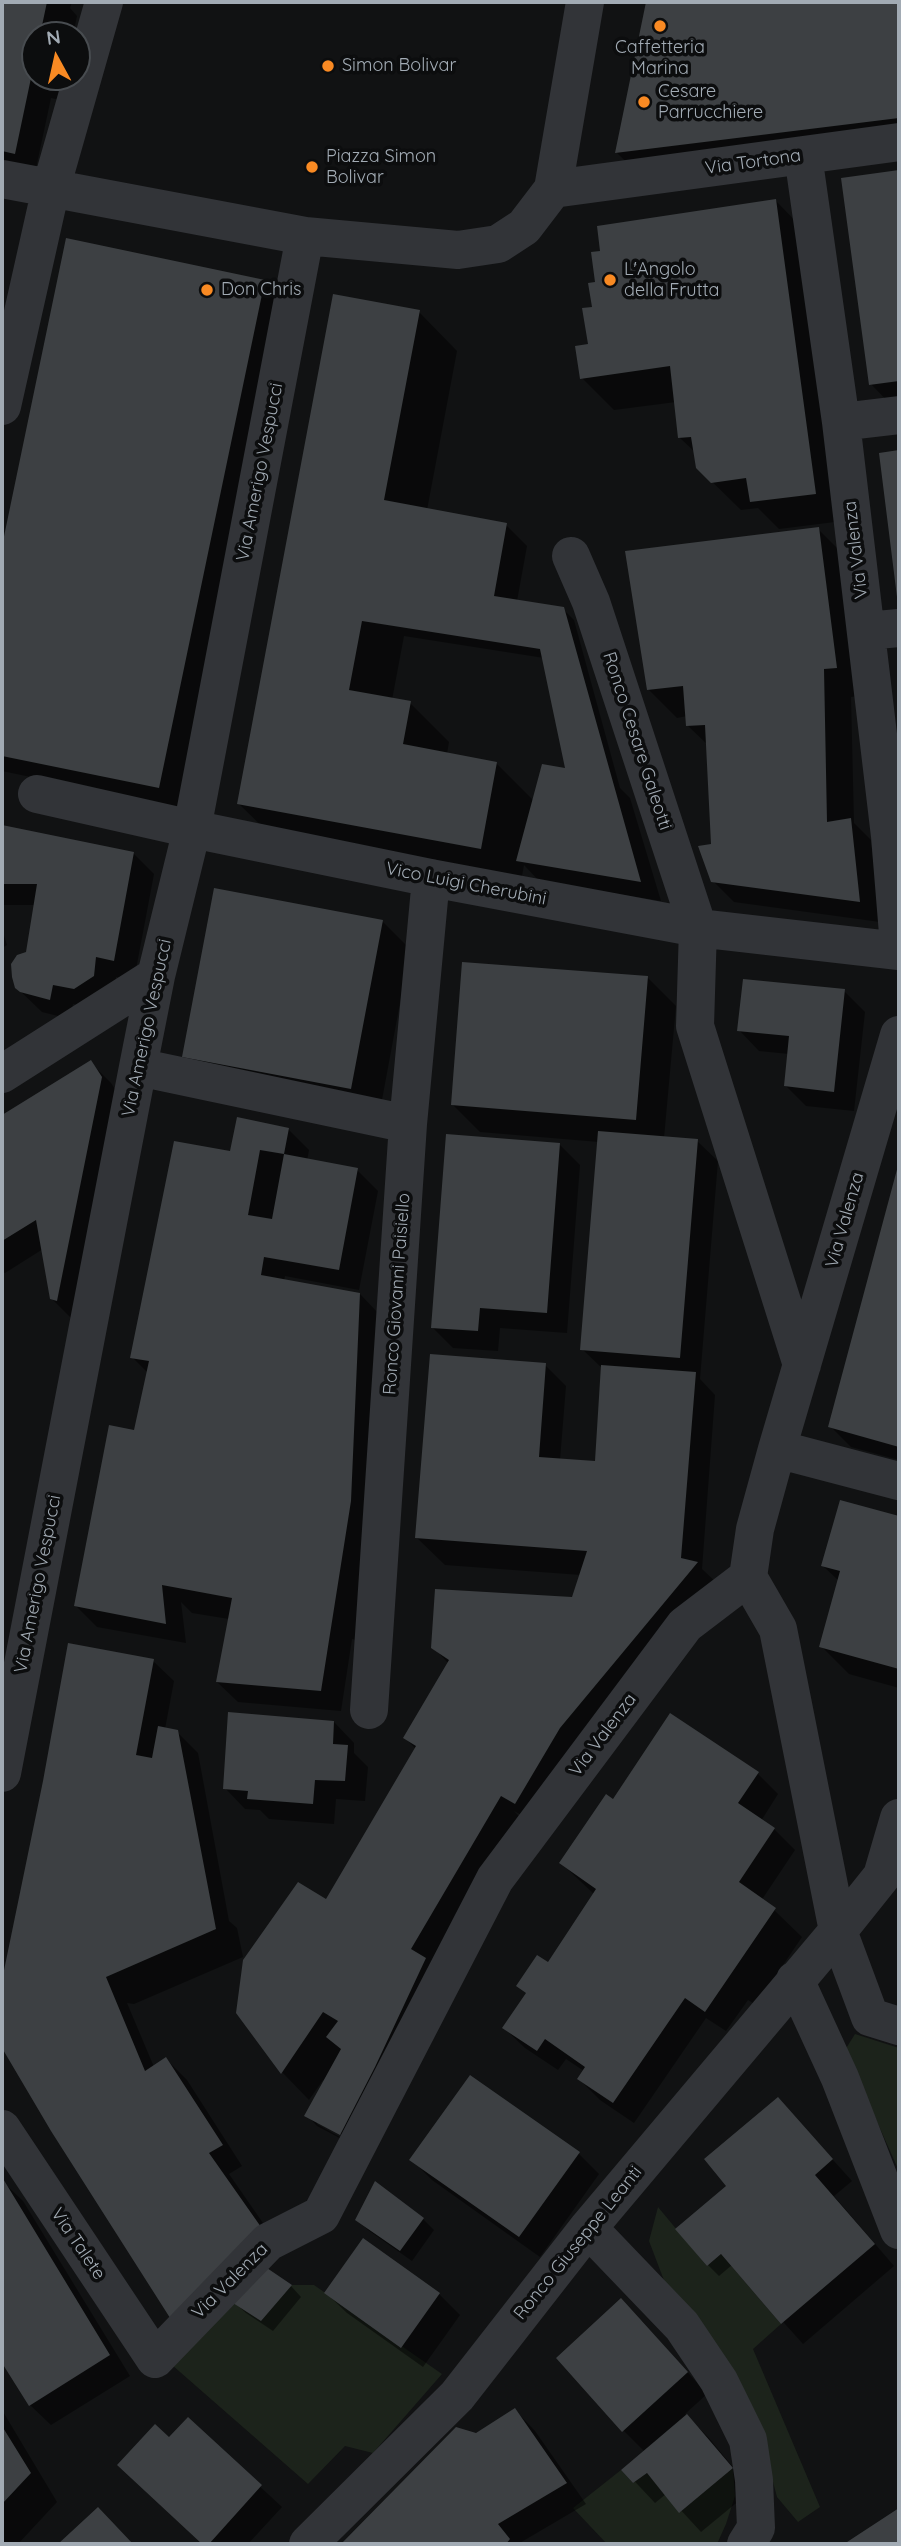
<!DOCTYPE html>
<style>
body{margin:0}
#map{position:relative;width:901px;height:2546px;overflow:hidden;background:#111213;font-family:Quicksand,sans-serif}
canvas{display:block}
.frame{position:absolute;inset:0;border:4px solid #a2abb4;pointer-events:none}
.north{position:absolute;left:21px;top:21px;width:70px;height:70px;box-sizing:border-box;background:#0c0d0e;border:2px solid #484c50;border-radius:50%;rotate:352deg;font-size:19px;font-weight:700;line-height:28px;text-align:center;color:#a2abb4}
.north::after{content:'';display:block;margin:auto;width:24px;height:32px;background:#f98a23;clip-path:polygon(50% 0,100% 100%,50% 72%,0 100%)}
</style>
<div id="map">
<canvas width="901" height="2546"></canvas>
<div class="frame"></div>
<div class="north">N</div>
</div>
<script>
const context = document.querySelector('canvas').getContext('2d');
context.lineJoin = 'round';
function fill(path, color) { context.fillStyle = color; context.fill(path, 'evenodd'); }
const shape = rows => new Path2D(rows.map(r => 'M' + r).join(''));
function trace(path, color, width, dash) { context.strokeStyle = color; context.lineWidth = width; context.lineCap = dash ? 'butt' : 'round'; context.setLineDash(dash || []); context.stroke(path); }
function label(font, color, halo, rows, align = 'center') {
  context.font = font + ' Quicksand,sans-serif'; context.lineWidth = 7; context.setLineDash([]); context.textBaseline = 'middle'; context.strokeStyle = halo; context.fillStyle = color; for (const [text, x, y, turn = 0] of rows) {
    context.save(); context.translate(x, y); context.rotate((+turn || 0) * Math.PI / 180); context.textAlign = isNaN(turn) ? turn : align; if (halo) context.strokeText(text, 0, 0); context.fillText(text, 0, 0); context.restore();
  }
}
fill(shape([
 [855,2034,899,2048,899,2171,845,2050],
 [658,2207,707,2266,721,2254,781,2324,753,2349,820,2507,798,2522,777,2497,763,2444,665,2283,649,2241],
 [292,2285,314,2285,442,2374,373,2453,345,2446,308,2484,172,2365,233,2303],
 [733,2468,735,2496,726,2524,717,2544,607,2544,573,2508,621,2470,633,2483,647,2473,680,2512]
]), '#1c231b');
fill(shape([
 [2,2,72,2,70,8,77,16,73,35,35,35,35,77,64,77,60,100,51,98,35,173,2,167],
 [648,2,899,2,899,141,645,180,617,153],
 [899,171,899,404,891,405,871,384,843,179],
 [776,201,808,234,843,521,779,529,758,508,741,510,697,467,696,453,680,438,676,402,614,410,582,378,590,345,594,308],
 [68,240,265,281,292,309,179,808,2,771,2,555],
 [419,312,457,351,427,510,506,525,527,546,517,601,563,609,574,620,620,788,630,798,661,901,539,881,524,865,520,887,278,842,239,804],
 [404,636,544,658,570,770,534,801,496,763,447,754,449,742,410,703,392,700],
 [899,452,899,598,881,454],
 [818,529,839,550,864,695,851,697,854,823,871,840,880,922,734,902,713,881,708,745,688,726,687,716,677,718,649,690],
 [2,827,133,853,154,874,134,980,116,977,114,997,95,1009,73,1004,70,1019,42,1012,16,987,27,953,36,905,2,905],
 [383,922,410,949,379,1116,184,1056],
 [2,929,7,945,2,948],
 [648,978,676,1006,664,1138,697,1141,718,1161,700,1379,715,1395,702,1569,718,1584,536,1823,514,1811,528,1825,351,2144,317,2126,307,2115,325,2082,323,2080,309,2100,282,2072,327,1901,416,1749,405,1738,449,1664,433,1647,573,1598,581,1575,445,1565,417,1538,545,1365,566,1386,560,1460,596,1463,603,1369,582,1349,599,1142,480,1132,452,1104],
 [317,2120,348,2138,347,2141,317,2124],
 [844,991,865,1012,854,1111,806,1106,785,1085,789,1054,759,1051,739,1030],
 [90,1062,111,1083,122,1100,72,1319,51,1298,43,1249,5,1273,2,1272,2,1118],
 [288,1129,309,1150,307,1161,357,1170,378,1191,359,1290,285,1276,284,1281,360,1294,380,1315,360,1641,352,1639,341,1711,238,1702,217,1682,229,1619,192,1613,181,1602,186,1643,97,1627,76,1606,136,1432,148,1373,132,1357,232,1153],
 [559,1144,580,1165,567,1333,500,1328,498,1351,453,1348,432,1327],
 [899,1166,899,1460,851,1447,830,1426],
 [841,1502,899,1518,899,1688,849,1674,821,1646,839,1581,823,1566],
 [153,1661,174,1681,165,1729,177,1732,198,1753,229,1921,237,1928,243,1957,134,2004,127,2003,154,2067,166,2059,187,2080,242,2166,229,2174,281,2249,263,2268,291,2286,301,2297,273,2331,246,2313,67,2152,2,2044,2,1987,9,1958],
 [334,1722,354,1743,354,1753,368,1767,365,1801,336,1799,334,1824,269,1819,260,1810,245,1809,225,1788],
 [758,1774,778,1794,761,1821,774,1829,795,1850,761,1901,774,1910,802,1937,756,2005,748,2000,726,2031,706,2018,634,2123,600,2100,579,2079,584,2071,566,2059,558,2070,525,2048,504,2028,527,1994,518,1986,548,1964,595,1895,561,1863,613,1801],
 [471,2077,579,2154,599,2174,540,2257,432,2180,412,2160],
 [778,2099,852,2181,834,2196,894,2266,803,2344,732,2265,719,2276,708,2265,726,2188],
 [2,2181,23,2201,130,2376,51,2425,30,2405,2,2359],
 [376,2184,423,2219,434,2230,412,2261,368,2230,357,2219],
 [363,2240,439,2294,460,2315,423,2367,347,2313,326,2293],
 [642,2321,707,2394,685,2414,708,2437,752,2490,701,2532,666,2494,655,2503,624,2470,645,2452,624,2431],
 [2,2410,57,2502,18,2544,2,2544],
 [515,2410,535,2431,586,2504,518,2544,343,2544,457,2429,476,2435],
 [188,2420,282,2507,248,2544,203,2544,140,2486]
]), '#0007');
fill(shape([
 [2,2,47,2,40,35,35,35,35,59,15,154,2,151],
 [646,2,899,2,899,118,615,153],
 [899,170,899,381,869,385,841,178],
 [776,199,816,494,750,502,746,478,711,483,696,468,691,437,678,438,670,366,580,379,575,346,588,344,582,308,592,307,588,283,595,282,591,252,600,251,597,226],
 [66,238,265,280,159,788,2,756,2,546],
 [333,294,420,310,384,500,507,523,494,596,564,607,641,882,516,861,542,764,565,768,540,649,362,621,349,690,411,701,403,744,497,762,481,849,237,804],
 [899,450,899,597,897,597,879,453],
 [819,527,837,668,824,669,827,822,851,818,860,902,711,882,698,846,711,844,705,725,686,726,683,686,647,690,625,551],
 [2,825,134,852,114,961,96,957,94,976,74,989,53,985,50,1000,20,992,15,988,12,977,11,964,17,955,26,952,37,884,2,884],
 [214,888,383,920,351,1089,182,1057],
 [462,962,648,976,636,1120,451,1105],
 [743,979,845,989,834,1092,784,1086,789,1036,737,1031],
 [91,1060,102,1077,57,1301,50,1299,36,1220,2,1241,2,1115],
 [237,1117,289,1128,284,1154,358,1168,339,1270,264,1257,261,1275,360,1293,351,1501,321,1691,216,1682,232,1598,162,1585,166,1624,74,1606,109,1425,134,1430,149,1361,130,1358,174,1141,230,1151],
 [260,1150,284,1154,272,1219,248,1215],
 [598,1131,698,1139,680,1358,580,1350],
 [446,1134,560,1143,547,1313,480,1308,478,1331,431,1328],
 [899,1162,899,1447,828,1427],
 [430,1354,546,1363,539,1457,595,1461,601,1365,696,1372,681,1558,698,1562,560,1728,515,1804,501,1796,411,1949,426,1958,375,2067,340,2135,304,2116,341,2049,326,2037,338,2021,323,2012,281,2074,236,2013,243,1960,298,1882,326,1899,416,1746,403,1738,449,1660,431,1648,435,1589,572,1597,587,1551,415,1538],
 [840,1500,899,1516,899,1669,819,1647,840,1571,821,1566],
 [68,1643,154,1659,136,1755,152,1758,158,1726,178,1730,216,1929,106,1977,145,2071,166,2057,223,2145,209,2153,261,2227,172,2321,51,2131,2,2048,2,1980,43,1781],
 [228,1712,334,1721,333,1744,348,1745,345,1781,315,1780,313,1804,247,1799,248,1791,223,1789],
 [670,1713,759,1772,738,1803,775,1828,739,1882,776,1908,705,2012,685,1998,613,2103,577,2079,585,2067,545,2039,537,2051,502,2028,526,1993,516,1986,537,1955,548,1962,596,1889,559,1863,606,1794,613,1799],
 [470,2075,580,2152,519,2237,409,2160],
 [778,2097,833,2159,815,2175,875,2244,781,2324,721,2254,707,2266,675,2229,726,2186,704,2159],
 [2,2177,110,2355,29,2406,2,2363],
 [375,2181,424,2218,400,2251,355,2220],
 [363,2238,440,2293,401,2348,324,2293],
 [264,2266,292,2285,261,2321,233,2303],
 [621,2298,688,2372,622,2432,556,2358],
 [515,2408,567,2483,498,2524,510,2539,506,2544,341,2544,456,2427,476,2433],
 [687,2414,733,2468,679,2513,647,2473,633,2483,621,2470],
 [188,2417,262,2485,209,2544,202,2544,117,2465,155,2424,169,2437],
 [2,2426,31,2473,2,2504],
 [98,2507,133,2544,58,2544],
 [899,2508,899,2544,844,2544]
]), '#3d4043');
trace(shape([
 [803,155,841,422,890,836,899,946],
 [2,179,305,236,458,250,498,244,524,227,553,189,585,2],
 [553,189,899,142],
 [2,406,51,188,104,2],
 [841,422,899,415],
 [571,556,591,602,698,928,695,1026,802,1365],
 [866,631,899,628],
 [37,794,192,829,431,878,698,928,899,951],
 [138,1067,408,1124],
 [2,1074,156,976],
 [777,1449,899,1481],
 [748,1577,778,1629,838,1931,870,2017,899,2026],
 [369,1710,408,1124,431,878],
 [2,1773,138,1067,156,976,192,829,305,236],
 [795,1980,840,2078,899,2230],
 [2,2129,155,2359,268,2242,321,2215,495,1879,685,1625,748,1577,755,1529,777,1449,899,1035],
 [588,2228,682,2326,719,2381,748,2440,754,2480,756,2528,746,2544],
 [308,2544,457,2396,588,2228,838,1931,882,1876,899,1818]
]), '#323438', 38);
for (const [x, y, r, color] of [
 [660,26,7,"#f98a23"],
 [328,66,7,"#f98a23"],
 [644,102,7,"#f98a23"],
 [312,167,7,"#f98a23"],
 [610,280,7,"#f98a23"],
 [207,290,7,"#f98a23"]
]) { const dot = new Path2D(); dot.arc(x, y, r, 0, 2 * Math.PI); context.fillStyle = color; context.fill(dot); trace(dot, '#0c0d0e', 2.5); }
label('18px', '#a2abb4', '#0c0d0e', [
 ["Caffetteria",660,48,"center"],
 ["Marina",660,69,"center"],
 ["Simon Bolivar",342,66],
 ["Cesare",658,92],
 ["Parrucchiere",658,113],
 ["Piazza Simon",326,157],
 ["Bolivar",326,178],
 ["L'Angolo",624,270],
 ["della Frutta",624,291],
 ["Don Chris",221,290]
], 'left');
label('18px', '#a2abb4', '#0c0d0e', [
 ["Via Tortona",753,162,-8],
 ["Via Amerigo Vespucci",260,472,-79],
 ["Via Valenza",856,550,-97],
 ["Ronco Cesare Galeotti",637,741,72],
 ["Vico Luigi Cherubini",466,884,11],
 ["Via Amerigo Vespucci",147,1028,-78],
 ["Via Valenza",845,1220,-74],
 ["Ronco Giovanni Paisiello",397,1294,-86],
 ["Via Amerigo Vespucci",38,1584,-79],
 ["Via Valenza",603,1735,-53],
 ["Ronco Giuseppe Leanti",578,2243,-51],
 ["Via Talete",78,2244,56],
 ["Via Valenza",230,2281,-45]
]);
</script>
